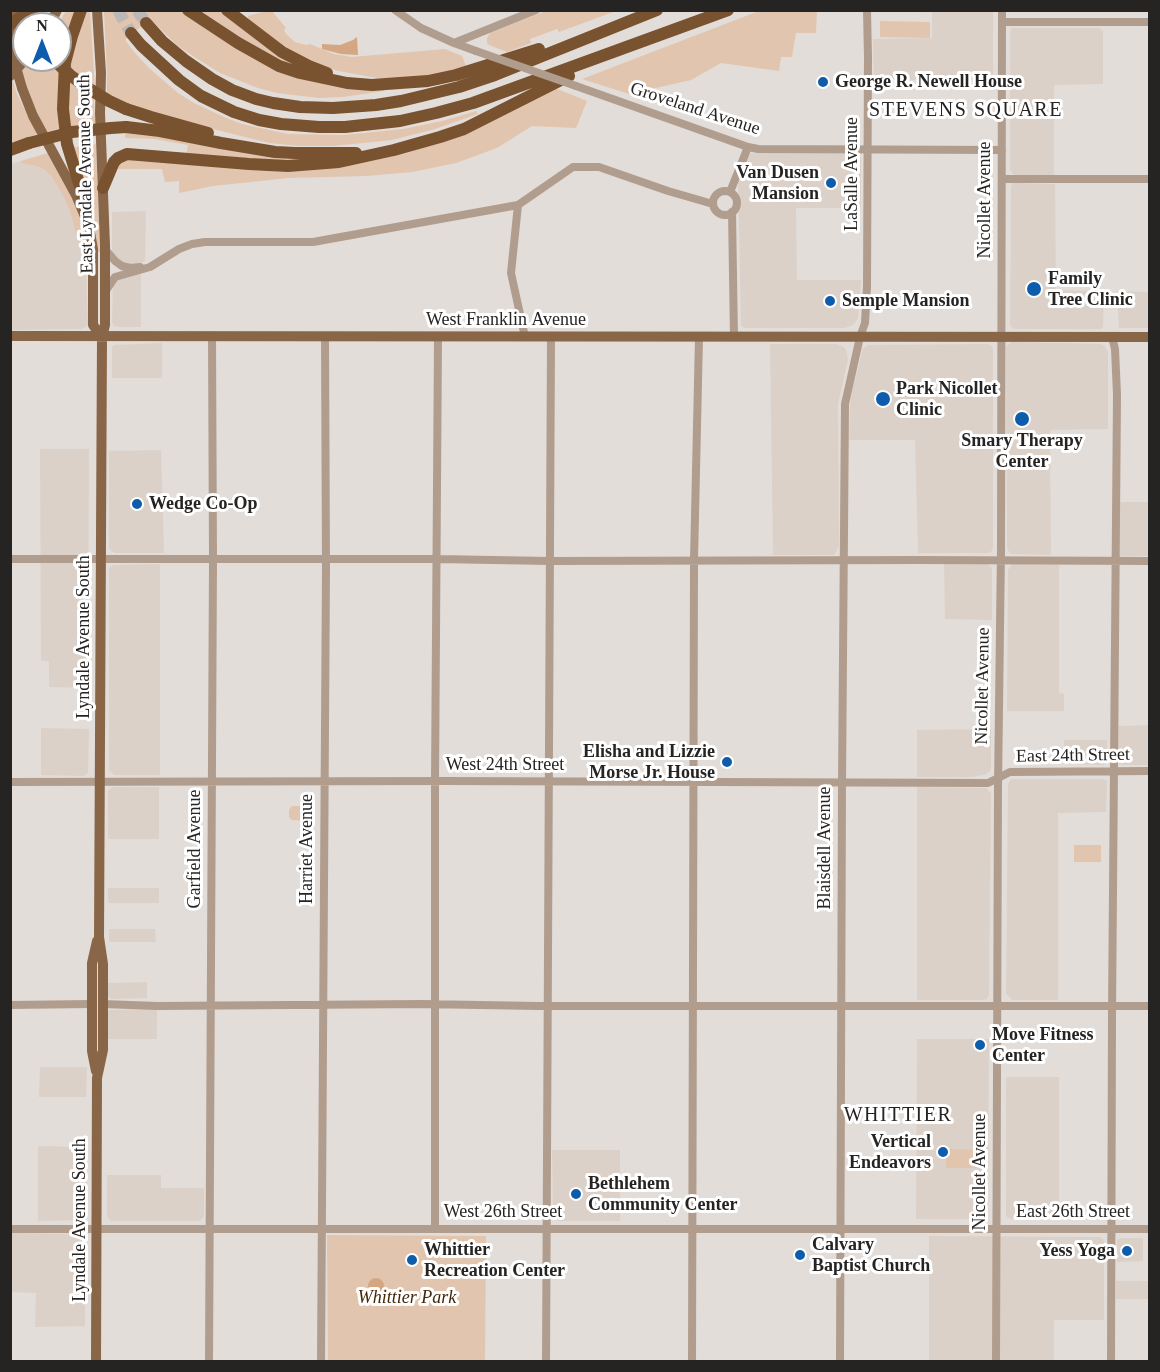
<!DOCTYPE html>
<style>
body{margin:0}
#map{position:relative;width:1160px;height:1372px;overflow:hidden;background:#e2ddd9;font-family:Georgia,serif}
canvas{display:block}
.frame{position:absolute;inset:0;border:12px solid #262423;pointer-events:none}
.north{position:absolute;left:12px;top:12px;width:60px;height:60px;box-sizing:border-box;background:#fff;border:2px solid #a8a7a7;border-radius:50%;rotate:0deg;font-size:16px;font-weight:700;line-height:24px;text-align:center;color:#262423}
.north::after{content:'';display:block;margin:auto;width:21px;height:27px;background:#0e5dac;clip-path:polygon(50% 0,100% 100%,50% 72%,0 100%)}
</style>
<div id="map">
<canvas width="1160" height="1372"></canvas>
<div class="frame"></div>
<div class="north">N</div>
</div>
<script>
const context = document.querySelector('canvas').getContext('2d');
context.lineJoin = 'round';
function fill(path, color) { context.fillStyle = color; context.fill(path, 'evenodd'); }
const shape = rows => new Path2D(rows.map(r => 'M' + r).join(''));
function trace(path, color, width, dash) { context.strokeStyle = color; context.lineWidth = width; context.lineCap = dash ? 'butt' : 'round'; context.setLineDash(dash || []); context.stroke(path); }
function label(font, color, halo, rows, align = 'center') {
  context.font = font + ' Georgia,serif'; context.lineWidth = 6; context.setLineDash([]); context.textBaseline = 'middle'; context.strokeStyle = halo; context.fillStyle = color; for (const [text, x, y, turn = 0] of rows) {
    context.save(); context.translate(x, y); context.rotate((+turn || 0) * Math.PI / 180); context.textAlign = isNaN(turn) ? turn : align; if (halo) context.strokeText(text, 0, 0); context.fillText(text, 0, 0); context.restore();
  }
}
fill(shape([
 [932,11,993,11,993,81,874,79,873,39,932,38],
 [1012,28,1099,28,1102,30,1103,32,1103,84,1054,85,1054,175,1014,175,1010,170,1010,32],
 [48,153,88,241,85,245,88,323,87,326,81,329,11,330,11,164],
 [752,153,857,153,860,155,861,158,861,208,796,208,797,280,861,280,858,318,853,325,845,328,745,328,741,326,738,180,749,154],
 [1013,183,1055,184,1056,290,1104,291,1103,326,1102,329,1015,329,1012,328,1010,325,1011,186],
 [146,211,145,261,133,266,127,266,112,254,112,212],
 [141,274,141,327,119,327,114,326,112,322,113,281],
 [1117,291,1149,292,1149,328,1119,328],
 [1012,342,1100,344,1105,346,1108,352,1108,429,1050,430,1051,555,1011,554,1009,552,1007,548,1006,346],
 [162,343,162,378,112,378,112,347,114,345],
 [770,344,836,344,844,347,847,352,848,360,838,404,839,547,834,555,773,555],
 [988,344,992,346,993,349,993,548,991,552,988,553,918,553,915,440,849,440,850,405,852,392,863,348,868,345],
 [40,449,89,449,88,688,49,687,49,661,41,661],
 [161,450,164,553,115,553,111,551,109,547,109,451],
 [1120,502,1149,502,1149,556,1122,556,1120,555],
 [986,563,992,568,992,620,945,619,944,564],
 [160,564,160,775,114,775,109,770,109,568,113,565],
 [1012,564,1059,565,1059,693,1064,694,1064,711,1007,711,1008,570],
 [1149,725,1149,765,1122,765,1119,764,1118,762,1118,726],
 [41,728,89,729,88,773,83,776,41,775],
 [991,729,991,768,990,771,986,774,973,777,917,777,917,730],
 [1064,740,1107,740,1107,763,1104,765,1064,764],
 [1011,779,1103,779,1107,781,1106,812,1058,813,1058,1000,1012,1000,1006,993,1008,784],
 [112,787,159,787,159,839,108,839,108,791],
 [917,787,986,788,991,793,989,995,987,999,983,1000,917,1000],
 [108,888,159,888,159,903,108,903],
 [109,929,155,929,156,942,109,942],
 [147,982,147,998,112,999,107,996,107,983],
 [157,1009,157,1039,108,1039,108,1012,109,1010],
 [917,1039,989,1039,988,1215,986,1217,982,1219,916,1219],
 [40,1067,87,1067,86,1097,39,1097],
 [1006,1077,1059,1077,1059,1219,1011,1219,1006,1216],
 [38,1146,87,1147,87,1216,85,1219,82,1220,38,1221],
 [552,1150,620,1150,620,1221,558,1221,555,1218,553,1215],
 [107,1175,161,1175,161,1188,204,1188,204,1216,200,1221,111,1221,108,1218,107,1215],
 [11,1233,82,1234,85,1236,85,1326,35,1327,36,1293,11,1292],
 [929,1236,1100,1237,1103,1239,1104,1243,1104,1320,1054,1320,1054,1361,929,1362],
 [1120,1238,1143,1238,1143,1261,1117,1262,1117,1240],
 [1116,1281,1149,1281,1149,1299,1116,1299]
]), '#dcd1c8');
fill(shape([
 [548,10,616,10,616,11,559,32,557,29,530,39,531,43,507,52,489,45,487,43,487,38,490,33],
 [66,11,76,11,60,60,60,24,58,24],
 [83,11,90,11,95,89,67,69],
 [104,11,181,11,209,26,257,58,384,88,384,91,343,97,319,98,277,93,258,88,220,73,196,58,178,46,150,19,125,40,135,53,149,68,178,93,194,103,224,117,242,124,288,134,344,135,403,129,442,121,476,111,478,114,435,129,392,140,333,146,300,146,269,143,161,116,107,96,107,72],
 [201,11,219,11,271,50,289,62,288,64,248,43],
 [266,11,272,11,286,28,284,30,286,34,295,42,306,45,310,44,334,54,352,57,445,49,462,56,466,66,437,74,396,79,377,78,338,71,320,65,289,51,248,19,248,16],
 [759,11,817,11,816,33,796,33,792,57,781,57,779,71,721,63,691,80,629,94,582,79],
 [27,18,29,24,24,24,24,51,20,57,17,25],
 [880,21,930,22,930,38,880,37],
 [31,60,47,60,60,74,61,128,46,132,30,99,22,71],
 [65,79,94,99,95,123,68,127],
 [13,81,17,94,37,134,11,143,10,84],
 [555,88,587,101,576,128,532,126,497,148,456,163,412,172,367,176,289,178,213,186,179,193,179,181,165,182,162,169,118,169,117,163,121,159,366,162,407,153,450,138],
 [125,133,139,133,301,158,302,162,186,156,188,145,154,139,125,138],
 [96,144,100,252,98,252,95,227,71,148],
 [48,153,77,206,83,222,88,241,85,245,80,247,70,211,64,197,51,175,44,169,37,166,21,163,21,161],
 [292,806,312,806,311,821,292,820,289,817,289,810],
 [1074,845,1101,845,1101,862,1074,862],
 [946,1149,983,1150,983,1168,946,1168],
 [327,1235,486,1236,485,1361,328,1361]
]), '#e2c5ae');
fill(shape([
 [357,37,358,55,341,54,322,49,322,44,340,45,353,40],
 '368 1286a8 8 0 1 1 16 0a8 8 0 1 1-16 0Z'
]), '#d4a782');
trace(shape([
 [118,10,131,33],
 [137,10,146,23]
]), '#bcb8b5', 12, [12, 6]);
trace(shape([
 [395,10,421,28,454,43,476,51],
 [1002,22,1150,22],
 [454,43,536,10],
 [576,86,748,147,758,149,1002,150],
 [1002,179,1150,179],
 '713 203a12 12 0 1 1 24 0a12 12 0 1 1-24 0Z',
 [730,192,748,147],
 [518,205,511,273,525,337],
 [732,212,734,337],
 [105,249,115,261,122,266,130,268,140,267],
 [105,292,115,277,150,267,179,249,192,244,205,242,313,242,518,205,573,167,599,167,668,191,713,204],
 [10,559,437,559,550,561,918,560,1150,561],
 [10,782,445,781,988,783,1010,772,1150,771],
 [103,1004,157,1006,422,1004,538,1006,1150,1006],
 [10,1005,92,1004],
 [10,1229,1150,1229],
 [435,1229,435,781,438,337],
 [209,1362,213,559,212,337],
 [321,1362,326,568,325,337],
 [546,1362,551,337],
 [692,1362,694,560,699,337],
 [840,1362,842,783,845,404,860,337,865,323,867,287,868,57,867,10],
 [996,1362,998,787,1001,549,1002,10],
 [1111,1362,1112,1014,1117,395,1115,349,1112,337]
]), '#b19d8d', 8);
trace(shape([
 [50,24,57,10],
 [14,46,15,10],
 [10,76,25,60],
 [22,88,33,116,76,195,89,226,93,249,93,325,102,337],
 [10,336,1150,337],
 [96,1071,92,1051,92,963,97,941],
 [96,1362,97,1078,103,1050,103,964,99,937,102,337,105,325,105,246,100,113,101,73,97,10]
]), '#896648', 10);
trace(shape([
 [32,10,35,24],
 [81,10,72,36,65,63,63,109,67,144,82,193,89,226],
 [188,10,238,43,279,66,300,73,347,83,372,85,428,81,456,75,539,49],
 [227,10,282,52,309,66,327,73],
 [146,23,162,41,186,61,212,79,232,90,256,99,273,103,300,107,333,108,376,105,401,101,459,87,495,75,657,10],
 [131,33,141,45,179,80,201,96,234,112,259,120,281,124,319,127,345,127,400,121,436,113,473,103,728,10],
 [126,109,151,117,208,133],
 [126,127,160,131,221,143,275,152,295,153,356,153],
 [10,150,29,143],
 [103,188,114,162,118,158,127,154,249,164,288,166,339,162,394,150,440,137,464,129,569,76]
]), '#79522f', 12);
trace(shape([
 [476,51,576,86]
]), '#b19d8d', 8);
trace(shape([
 [14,46,16,67,22,88]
]), '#896648', 10);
trace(shape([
 [10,24,32,10],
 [54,60,70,75,86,87,109,101,126,109],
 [29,143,72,132,111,128,126,127]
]), '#79522f', 12);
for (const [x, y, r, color] of [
 [823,82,6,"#0e5dac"],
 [831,183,6,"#0e5dac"],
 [1034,289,8,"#0e5dac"],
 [830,301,6,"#0e5dac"],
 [883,399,8,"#0e5dac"],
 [1022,419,8,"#0e5dac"],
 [137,504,6,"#0e5dac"],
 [727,762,6,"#0e5dac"],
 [980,1045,6,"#0e5dac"],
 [943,1152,6,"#0e5dac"],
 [576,1194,6,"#0e5dac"],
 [1127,1251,6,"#0e5dac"],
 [800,1255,6,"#0e5dac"],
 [412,1260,6,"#0e5dac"]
]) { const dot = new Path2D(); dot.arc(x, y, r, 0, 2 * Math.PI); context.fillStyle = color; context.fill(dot); trace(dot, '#fff', 2); }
label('bold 18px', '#262423', '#fff', [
 ["George R. Newell House",835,82],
 ["Van Dusen",819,173,"right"],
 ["Mansion",819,194,"right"],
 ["Family",1048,279],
 ["Tree Clinic",1048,300],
 ["Semple Mansion",842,301],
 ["Park Nicollet",896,389],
 ["Clinic",896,410],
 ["Smary Therapy",1022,441,"center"],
 ["Center",1022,462,"center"],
 ["Wedge Co-Op",149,504],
 ["Elisha and Lizzie",715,752,"right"],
 ["Morse Jr. House",715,773,"right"],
 ["Move Fitness",992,1035],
 ["Center",992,1056],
 ["Vertical",931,1142,"right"],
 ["Endeavors",931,1163,"right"],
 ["Bethlehem",588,1184],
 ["Community Center",588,1205],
 ["Calvary",812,1245],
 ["Baptist Church",812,1266],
 ["Whittier",424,1250],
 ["Recreation Center",424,1271],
 ["Yess Yoga",1115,1251,"right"]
], 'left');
label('18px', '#262423', '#fff', [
 ["Groveland Avenue",695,109,18],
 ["East Lyndale Avenue South",86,174,-91],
 ["LaSalle Avenue",852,174,-90],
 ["Nicollet Avenue",985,200,-90],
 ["West Franklin Avenue",506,320],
 ["Lyndale Avenue South",84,637,-90],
 ["Nicollet Avenue",983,686,-89],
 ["East 24th Street",1073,756,-1],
 ["West 24th Street",505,765],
 ["Blaisdell Avenue",825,848,-90],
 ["Garfield Avenue",195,849,-90],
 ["Harriet Avenue",307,849,-90],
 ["Nicollet Avenue",980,1172,-90],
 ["West 26th Street",503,1212],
 ["East 26th Street",1073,1212],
 ["Lyndale Avenue South",80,1220,-90]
]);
label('italic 18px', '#432507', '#fff', [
 ["Whittier Park",407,1298]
]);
context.letterSpacing = '1.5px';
label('20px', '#262423', '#fff', [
 ["STEVENS SQUARE",966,111],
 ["WHITTIER",898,1116]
]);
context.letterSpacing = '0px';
</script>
